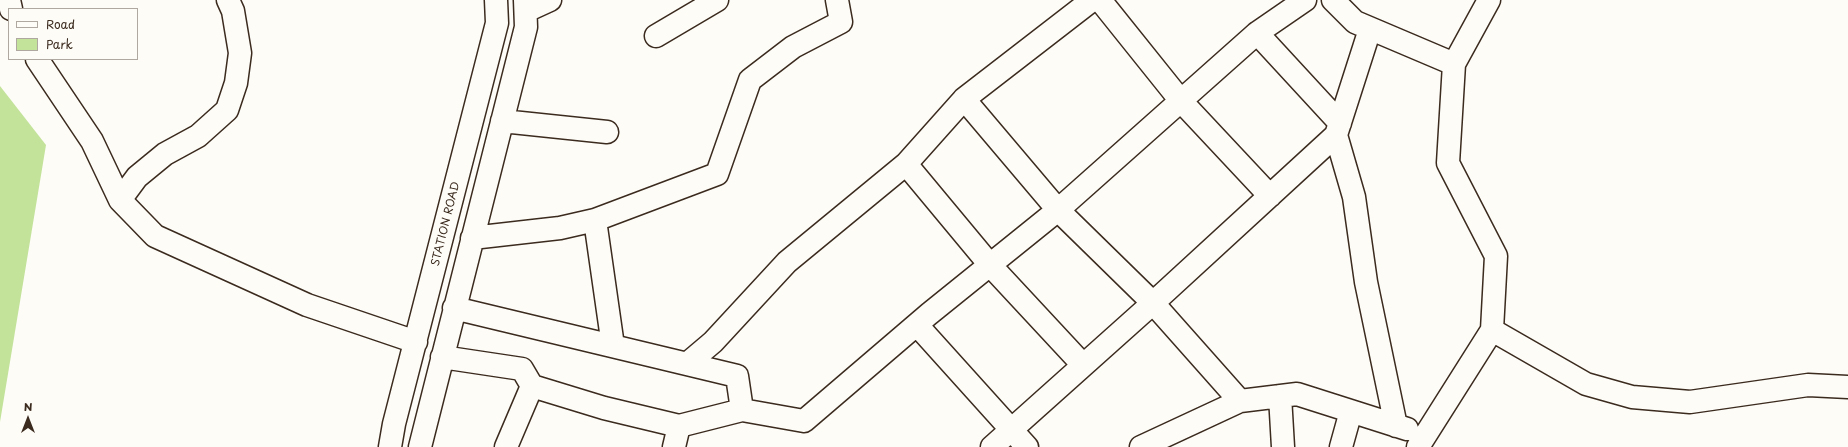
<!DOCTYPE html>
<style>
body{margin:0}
#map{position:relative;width:1848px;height:447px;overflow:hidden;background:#fdfcf7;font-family:"Playpen Sans",sans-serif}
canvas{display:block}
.legend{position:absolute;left:8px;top:8px;width:130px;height:52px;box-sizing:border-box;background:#fdfcf7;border:1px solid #afa8a0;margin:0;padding:5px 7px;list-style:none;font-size:12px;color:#3b2a1e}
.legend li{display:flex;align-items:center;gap:8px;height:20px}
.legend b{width:20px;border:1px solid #afa8a0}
.north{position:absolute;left:8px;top:399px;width:40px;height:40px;-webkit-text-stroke:3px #fdfcf7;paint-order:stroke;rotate:0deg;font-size:11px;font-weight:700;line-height:16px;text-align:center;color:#3b2a1e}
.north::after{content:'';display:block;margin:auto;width:14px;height:18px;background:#3b2a1e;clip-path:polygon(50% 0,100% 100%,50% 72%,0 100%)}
</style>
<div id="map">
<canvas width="1848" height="447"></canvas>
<ul class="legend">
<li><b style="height:5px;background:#fdfcf7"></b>Road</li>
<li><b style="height:11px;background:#c3e29a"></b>Park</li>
</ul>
<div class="north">N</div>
</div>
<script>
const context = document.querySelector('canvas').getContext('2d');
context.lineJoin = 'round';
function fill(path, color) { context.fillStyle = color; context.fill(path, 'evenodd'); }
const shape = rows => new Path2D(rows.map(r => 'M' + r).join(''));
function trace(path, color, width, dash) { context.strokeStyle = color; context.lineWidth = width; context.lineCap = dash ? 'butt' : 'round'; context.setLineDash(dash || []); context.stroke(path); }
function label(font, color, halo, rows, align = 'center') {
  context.font = font + ' "Playpen Sans",sans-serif'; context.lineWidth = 3; context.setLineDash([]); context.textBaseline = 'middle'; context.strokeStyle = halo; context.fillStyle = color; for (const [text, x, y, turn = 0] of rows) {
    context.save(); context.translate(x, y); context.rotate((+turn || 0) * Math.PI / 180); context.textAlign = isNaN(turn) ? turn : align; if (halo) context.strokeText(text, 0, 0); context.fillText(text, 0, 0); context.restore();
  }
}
fill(shape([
 [0,86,46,145,0,422]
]), '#c3e29a');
const minor = shape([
 [9,0,11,9],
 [1100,0,1181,101,1270,196],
 [1333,0,1355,22,1454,64,1448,163,1496,256,1492,330,1418,447],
 [526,11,550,0],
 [1370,29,1336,135,1354,197,1366,282,1396,426],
 [1257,33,1340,123],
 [656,36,717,0],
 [37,59,92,141,120,200,155,236,307,305,416,342],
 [1454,64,1489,0],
 [964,99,1058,210,1153,303,1240,401],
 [502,121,607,132],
 [906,164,990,265,1083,365],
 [120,200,137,177,165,154,198,136,227,110,236,83,240,53,233,11,228,0],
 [595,220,613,346],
 [472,238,560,228,595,220,717,174,750,80,793,47,841,22,837,0],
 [454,308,737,376,742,410,804,421,929,314,1058,210,1257,33,1305,0],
 [917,325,1027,447],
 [1492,330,1586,384,1632,397,1690,402,1808,385,1848,387],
 [442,357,522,369,532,386,604,408,679,426,742,410],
 [687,364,713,342,787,262,906,164,964,99,1092,0],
 [1280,396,1283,447],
 [390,447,394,424,497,23,496,0],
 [420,447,526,27,525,0],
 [506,447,532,386],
 [674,447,679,426],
 [992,447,1153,303,1336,135],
 [1141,447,1240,401,1297,394,1407,429],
 [1341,447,1351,411]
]);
trace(minor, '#3b2a1e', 25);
trace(minor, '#fdfcf7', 22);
label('11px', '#3b2a1e', '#fdfcf7', [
 ["STATION ROAD",446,224,-76]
]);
</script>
